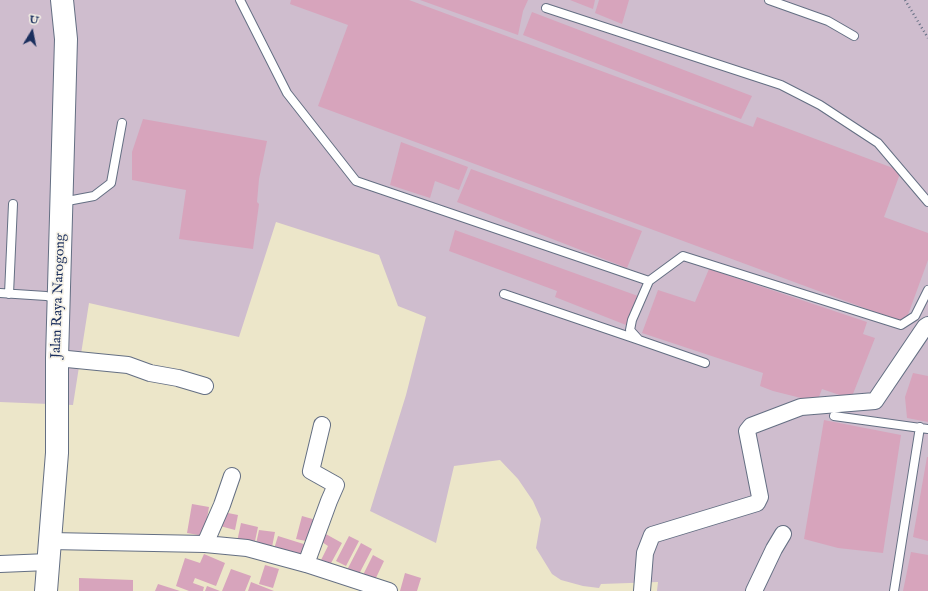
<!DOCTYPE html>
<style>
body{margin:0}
#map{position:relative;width:928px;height:591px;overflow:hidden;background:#ece6c9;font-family:"IM FELL English",serif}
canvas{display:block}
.north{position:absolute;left:12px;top:12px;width:40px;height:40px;-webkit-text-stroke:3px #f7f3e8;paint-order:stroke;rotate:10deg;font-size:11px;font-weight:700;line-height:16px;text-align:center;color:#1b2f5e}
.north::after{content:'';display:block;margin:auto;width:14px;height:18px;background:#1b2f5e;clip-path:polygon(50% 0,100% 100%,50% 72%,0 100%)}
</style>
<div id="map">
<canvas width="928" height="591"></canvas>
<div class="north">U</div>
</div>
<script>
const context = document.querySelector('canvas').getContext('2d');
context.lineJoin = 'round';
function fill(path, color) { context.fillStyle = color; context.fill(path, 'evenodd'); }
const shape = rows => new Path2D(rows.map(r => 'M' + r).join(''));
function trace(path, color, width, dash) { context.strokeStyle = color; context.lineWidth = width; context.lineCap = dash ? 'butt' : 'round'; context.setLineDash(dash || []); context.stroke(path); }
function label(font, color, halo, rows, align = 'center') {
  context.font = font + ' "IM FELL English",serif'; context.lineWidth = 3.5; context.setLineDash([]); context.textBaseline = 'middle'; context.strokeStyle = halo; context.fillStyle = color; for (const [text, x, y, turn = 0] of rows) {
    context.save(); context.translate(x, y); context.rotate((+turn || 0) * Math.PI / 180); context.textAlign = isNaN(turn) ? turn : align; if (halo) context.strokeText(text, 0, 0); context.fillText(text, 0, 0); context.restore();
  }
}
fill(shape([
 [0,0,928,0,928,591,657,591,658,582,601,584,599,588,583,586,561,580,552,574,536,548,541,519,533,501,518,479,500,460,454,466,436,543,370,511,406,395,426,317,398,306,379,255,276,222,239,337,89,303,73,405,0,402]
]), '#cfbdce');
fill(shape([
 [291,0,409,0,753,127,757,117,901,171,884,217,928,233,928,260,905,323,318,106,348,25,290,4],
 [420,0,528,0,523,11,518,35],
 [570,0,595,0,593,9],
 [599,0,629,0,622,24,595,13],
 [532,12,752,96,741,119,523,35],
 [143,119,267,141,259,179,257,202,259,204,253,249,179,239,186,190,132,180,132,152],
 [401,142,468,167,459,190,435,181,430,198,390,185],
 [471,169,642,231,627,268,457,202],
 [455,230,638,296,626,325,555,297,557,291,449,251],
 [709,269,867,322,863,334,875,338,851,399,822,389,817,402,773,391,760,386,763,373,642,333,658,290,695,302],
 [913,373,928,376,928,422,907,418,905,397],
 [824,420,901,435,883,553,838,548,804,539],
 [927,457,928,457,928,541,913,537],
 [192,504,209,507,204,536,187,533],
 [223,512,238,515,235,530,220,526],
 [302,516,316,520,311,542,296,539],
 [241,523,258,527,254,546,237,542],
 [259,530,275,532,272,547,256,544],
 [324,533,342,543,330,565,321,560,328,546,319,540],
 [278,536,310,546,306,559,274,549],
 [349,536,359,541,346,566,336,561],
 [361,543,372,549,357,578,346,572],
 [911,552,928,555,928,591,903,591],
 [204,554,225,563,216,586,195,578,193,583,204,587,203,591,189,591,176,586,185,558,200,563],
 [373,555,384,561,374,582,362,577],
 [265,565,279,569,273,588,259,584],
 [231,569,251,576,245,591,222,591],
 [405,573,421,578,417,591,400,591],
 [79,578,133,580,133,591,79,591],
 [251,582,274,591,248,591],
 [158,584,180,591,155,591],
 [207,586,220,591,205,591]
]), '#d7a4bc');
const lane = shape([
 [240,0,287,93,356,181,649,281,683,256,901,325,915,316,928,290],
 [769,0,828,21,854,36],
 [546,8,781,85,820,105,878,143,928,202],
 [62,202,94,196,111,183,122,123],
 [649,281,632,320,630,330,639,340,705,363],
 [0,293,46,296,57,299],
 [9,294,13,204],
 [504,294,639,340],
 [834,416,928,429],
 [894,591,920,427]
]);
const street = shape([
 [57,358,128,365,150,373,178,378,205,386],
 [50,541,205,544,247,548,306,564,389,591],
 [205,544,222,505,232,476],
 [0,564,48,562],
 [306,564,329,501,336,485,311,471,322,425],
 [642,591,645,553,652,535,757,503,760,497,747,431,751,426,801,407,875,401,925,327,928,325],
 [754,591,774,549,783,534]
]);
const primary = shape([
 [46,591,57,453,57,358,66,39,62,0]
]);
trace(lane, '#646f83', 10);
trace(street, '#646f83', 18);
trace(primary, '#646f83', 24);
trace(shape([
 [905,0,928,38]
]), '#646f83', 2.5, [1, 3]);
trace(lane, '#fff', 8);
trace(street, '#fff', 16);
trace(primary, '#fff', 22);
label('14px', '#1b2f5e', '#f7f3e8', [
 ["Jalan Raya Narogong",59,296,-88]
]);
</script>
